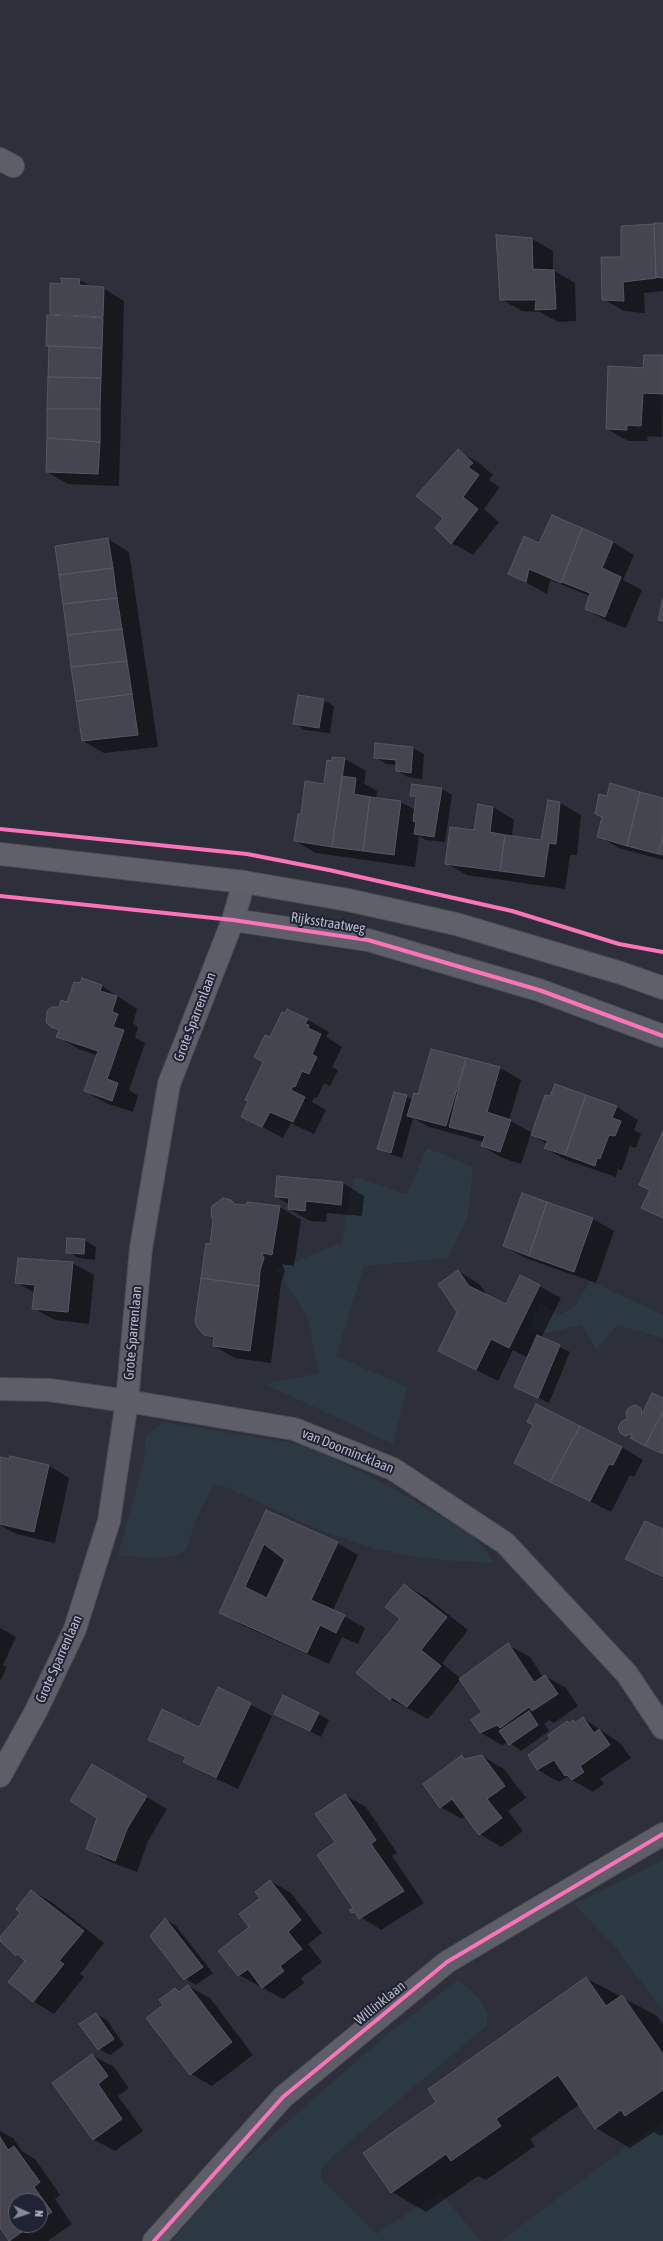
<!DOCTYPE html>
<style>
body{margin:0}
#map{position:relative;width:663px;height:2241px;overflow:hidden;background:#2d2f3a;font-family:"Asap Condensed",sans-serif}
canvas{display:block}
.north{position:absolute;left:8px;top:2193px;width:40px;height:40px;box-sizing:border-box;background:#202334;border:1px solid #5d5f70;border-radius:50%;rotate:93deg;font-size:11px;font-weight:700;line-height:16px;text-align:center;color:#b8baca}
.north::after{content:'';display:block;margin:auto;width:14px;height:18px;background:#878998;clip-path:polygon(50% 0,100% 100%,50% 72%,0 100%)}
</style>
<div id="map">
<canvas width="663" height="2241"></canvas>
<div class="north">N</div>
</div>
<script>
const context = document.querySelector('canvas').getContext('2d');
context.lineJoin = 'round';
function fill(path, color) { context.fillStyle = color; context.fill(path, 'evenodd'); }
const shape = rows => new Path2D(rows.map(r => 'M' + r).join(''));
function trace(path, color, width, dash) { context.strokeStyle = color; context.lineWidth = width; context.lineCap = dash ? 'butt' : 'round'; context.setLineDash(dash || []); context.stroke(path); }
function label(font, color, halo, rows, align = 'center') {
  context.font = font + ' "Asap Condensed",sans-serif'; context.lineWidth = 4; context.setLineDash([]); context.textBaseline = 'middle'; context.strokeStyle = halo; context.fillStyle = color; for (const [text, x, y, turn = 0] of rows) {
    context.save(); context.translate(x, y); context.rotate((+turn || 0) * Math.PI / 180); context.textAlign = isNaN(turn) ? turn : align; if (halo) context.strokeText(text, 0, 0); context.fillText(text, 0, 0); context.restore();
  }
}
fill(shape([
 [427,1148,473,1167,468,1216,448,1258,364,1266,336,1356,407,1387,393,1444,265,1384,319,1373,307,1316,276,1269,342,1243,354,1177,407,1194],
 [590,1281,663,1315,663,1338,617,1325,596,1350,582,1324,550,1333,528,1331,540,1302,559,1315,576,1305],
 [164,1422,298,1444,343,1463,390,1487,472,1534,495,1563,455,1561,411,1556,373,1548,322,1531,221,1485,214,1484,195,1521,187,1549,177,1555,160,1558,118,1556,143,1465,146,1436],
 [663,1860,663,2010,614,1946,574,1904],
 [458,1980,478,1997,487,2013,487,2025,333,2156,321,2169,321,2179,376,2234,440,2192,481,2241,172,2241,236,2167,390,2032],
 [663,2120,663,2241,500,2241]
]), '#2d3942');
fill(shape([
 [663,225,663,291,644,293,645,313,624,311,603,299,622,258,622,227],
 [532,239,553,251,553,270,575,283,576,321,558,322,540,312,522,311,501,299],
 [62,279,80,280,93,287,103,288,124,301,119,486,68,484,47,472,50,347,47,345,51,316,51,284,63,285],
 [663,356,662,437,647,436,648,441,628,441,607,429,644,369],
 [458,451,479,463,493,475,489,480,500,487,484,509,499,522,473,555,452,543,445,518],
 [553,517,613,542,634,555,623,580,642,590,626,628,607,621,586,609,590,596,550,580,547,594,509,573,540,545],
 [108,539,129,552,158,747,104,753,83,741],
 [323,700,334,706,330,733,305,730,294,723],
 [376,744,413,748,424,754,422,779,408,777,397,771,397,765,386,764,375,757],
 [345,759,366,771,364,783,377,791,376,798,401,802,415,810,417,799,411,796,442,789,452,795,445,842,426,840,419,836,415,867,316,853,295,841,302,816,325,785,333,762],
 [608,798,663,799,663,860,619,848,598,836,603,818,596,814],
 [548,801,560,803,581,815,577,855,570,855,565,889,467,875,446,863,475,831,493,807,514,820,512,836,542,841],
 [102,986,137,1009,133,1023,138,1027,135,1038,145,1043,129,1090,138,1096,133,1112,106,1103,85,1091,97,1055,79,1049,58,1037,60,1031,50,1025,46,1019,48,1011,59,1009],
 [308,1020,329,1032,326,1037,342,1047,332,1067,338,1070,330,1086,324,1083,317,1098,314,1097,312,1102,326,1110,314,1134,291,1123,283,1138,242,1116,264,1062,270,1038],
 [432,1051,500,1068,521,1080,509,1120,532,1133,555,1085,617,1107,638,1120,634,1130,641,1134,636,1148,630,1146,622,1170,618,1169,616,1177,566,1160,545,1148,547,1144,531,1134,521,1164,503,1158,482,1146,484,1142,429,1127,413,1118,402,1158,389,1154,378,1148,406,1096,413,1100,419,1095],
 [343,1183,364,1196,362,1216,327,1213,326,1222,310,1221,289,1209,289,1204,276,1197],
 [523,1194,593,1219,614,1231,596,1283,525,1258,504,1246],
 [228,1200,237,1205,280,1207,301,1220,294,1266,282,1264,285,1271,281,1283,271,1363,235,1358,214,1346,215,1340,201,1331,196,1322,211,1245],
 [85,1240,96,1247,95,1260,78,1258,68,1252],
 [72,1263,94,1275,89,1324,55,1320,33,1308,35,1293,16,1282],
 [458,1271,479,1284,488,1296,506,1305,539,1286,561,1298,541,1338,570,1352,549,1403,516,1387,528,1358,513,1350,498,1381,439,1351,458,1312],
 [663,1399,663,1454,621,1432,634,1406,644,1412],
 [622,1447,643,1460,634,1477,630,1475,611,1512,515,1463],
 [0,1458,48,1465,69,1478,55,1543,16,1534,0,1525],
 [267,1512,337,1543,358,1555,333,1610,365,1628,358,1644,342,1637,329,1664,242,1625,221,1613],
 [284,1559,286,1560,266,1603,264,1602],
 [663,1530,663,1578,627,1559],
 [405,1585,426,1597,468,1630,442,1663,461,1679,508,1645,530,1657,543,1677,545,1676,566,1688,578,1706,554,1723,549,1720,544,1724,549,1731,521,1751,508,1742,502,1745,481,1733,473,1720,483,1712,461,1679,428,1719,390,1699],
 [0,1628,16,1637,3,1665,7,1667,0,1681],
 [218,1688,272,1716,238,1789,205,1774,184,1762,186,1758,149,1739,200,1728],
 [318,1714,329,1720,321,1737,286,1719],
 [583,1718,620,1743,631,1758,600,1779,604,1784,593,1792,567,1777,559,1782,538,1770,529,1756,552,1740,567,1722,576,1723],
 [462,1756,466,1759,482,1756,504,1769,526,1798,508,1811,523,1831,501,1847,480,1834,466,1816,462,1819,440,1807],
 [113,1777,167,1809,148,1841,137,1872,108,1861,87,1849],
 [345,1795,366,1807,397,1853,392,1856,424,1903,381,1930,353,1912,354,1908,336,1843],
 [270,1881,291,1893,322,1933,308,1944,322,1962,301,1978,304,1983,283,1999,239,1975,220,1951,250,1928],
 [32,1891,53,1903,104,1943,80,1974,84,1977,54,2014,33,2001,27,1961,16,1955,0,1940,22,1913],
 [165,1919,176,1926,213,1973,196,1985,185,1979],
 [586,1978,657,2016,663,2025,663,2134,661,2136,654,2132,630,2148,596,2128,579,2105,530,2139,535,2146,486,2180,478,2176,426,2212,392,2192,437,2102],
 [188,1986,210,1998,253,2055,212,2086,191,2074,164,2005,175,1990,180,1992],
 [96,2014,107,2020,124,2045,110,2055,99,2049],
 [92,2055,114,2067,129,2088,118,2096,143,2131,115,2151,93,2139],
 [0,2131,13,2138,22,2151,35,2159,60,2195,55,2199,72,2224,48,2241,12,2241,0,2226],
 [16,2201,40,2201,40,2225,16,2225]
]), '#0007');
const building = shape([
 [654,223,663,223,663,278,656,277,654,223],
 [654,224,656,278,623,282,624,301,602,300,601,257,621,257,621,226,654,224],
 [496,235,532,238,533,269,554,270,556,309,535,310,536,300,500,300,496,235],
 [61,278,80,279,79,285,104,287,103,317,50,314,50,283,62,284,61,278],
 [47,315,103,318,102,348,46,346,47,315],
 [49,346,102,348,101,378,48,377,49,346],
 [644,355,663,355,663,394,643,393,641,426,627,425,627,430,606,429,608,366,643,368,644,355],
 [48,377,101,378,100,409,47,409,48,377],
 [47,409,100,409,100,442,47,438,47,409],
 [47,438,100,442,98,474,46,472,47,438],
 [458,449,473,463,468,467,479,475,463,497,478,509,451,544,435,528,443,518,416,496,458,449],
 [552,515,582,528,561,583,529,569,526,582,508,574,524,536,539,543,552,515],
 [582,528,613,542,602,568,621,577,605,617,585,609,590,593,562,582,582,528],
 [108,538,113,568,59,575,55,546,108,538],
 [113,568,117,598,63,604,59,575,113,568],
 [117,598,122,629,67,635,63,604,117,598],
 [663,598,663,621,658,620,663,598],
 [122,629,127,661,71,667,67,635,122,629],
 [127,661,132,694,76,701,71,667,127,661],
 [132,694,138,735,82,741,76,701,132,694],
 [298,695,324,699,319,728,293,724,298,695],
 [375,743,413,747,411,773,396,771,396,760,374,758,375,743],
 [332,757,345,758,332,847,294,841,298,814,301,814,305,781,324,784,327,760,332,761,332,757],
 [342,776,356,778,354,794,370,797,363,851,332,847,342,776],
 [610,783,640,792,627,846,597,837,602,817,595,814,599,794,607,796,610,783],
 [412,784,442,788,434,837,414,834,416,822,413,821,416,797,410,796,412,784],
 [640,792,663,798,663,834,658,854,627,846,640,792],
 [370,797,401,801,394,855,363,851,370,797],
 [548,800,560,802,556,844,549,843,544,877,500,871,505,835,541,840,548,800],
 [478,804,493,807,490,832,505,835,500,871,445,864,450,827,474,830,478,804],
 [663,836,663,855,658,854,663,836],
 [82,978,102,985,100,991,117,996,112,1012,118,1014,113,1027,124,1030,107,1079,118,1083,112,1101,84,1091,98,1051,56,1037,59,1030,51,1027,46,1022,47,1011,52,1007,59,1007,61,1000,67,1002,74,982,80,983,82,978],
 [287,1009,308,1019,305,1024,309,1025,308,1028,321,1034,312,1054,317,1057,309,1074,302,1071,295,1087,293,1086,291,1090,305,1097,293,1122,270,1112,262,1127,241,1117,248,1101,245,1100,263,1062,254,1057,265,1035,270,1037,282,1012,285,1013,287,1009],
 [431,1049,466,1058,446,1126,407,1116,414,1093,418,1094,431,1049],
 [466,1058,500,1067,487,1112,511,1120,500,1152,481,1146,485,1136,449,1127,466,1058],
 [555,1084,586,1095,565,1155,544,1148,548,1141,531,1135,545,1095,550,1096,555,1084],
 [394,1092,407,1095,391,1153,377,1149,394,1092],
 [586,1095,617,1106,612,1118,621,1121,615,1136,609,1135,600,1159,597,1158,595,1166,565,1155,586,1095],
 [663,1131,663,1218,641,1208,650,1190,639,1185,663,1131],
 [277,1176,343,1182,341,1205,306,1201,305,1211,288,1209,289,1198,275,1197,277,1176],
 [522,1193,547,1202,529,1256,503,1246,522,1193],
 [223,1198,231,1200,235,1204,246,1205,247,1202,280,1206,272,1255,262,1253,264,1258,260,1271,259,1286,201,1278,206,1243,210,1244,213,1220,211,1214,212,1206,223,1198],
 [547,1202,593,1218,574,1272,529,1256,547,1202],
 [67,1238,85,1239,84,1254,66,1253,67,1238],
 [18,1258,73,1262,68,1312,32,1309,35,1285,15,1283,18,1258],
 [458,1270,469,1286,506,1304,520,1275,540,1285,509,1348,491,1339,476,1370,438,1351,457,1312,438,1284,458,1270],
 [201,1278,259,1286,250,1351,213,1346,214,1337,204,1335,197,1327,195,1322,201,1278],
 [537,1335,560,1345,538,1398,514,1387,537,1335],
 [652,1393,663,1398,663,1411,645,1446,630,1438,632,1434,626,1436,620,1433,618,1427,622,1421,627,1419,626,1413,628,1408,635,1405,641,1408,642,1414,652,1393],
 [536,1404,580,1426,550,1482,514,1463,533,1425,527,1422,536,1404],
 [662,1413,663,1414,663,1454,645,1446,662,1413],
 [580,1426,622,1447,613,1465,609,1464,590,1501,550,1482,580,1426],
 [10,1456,49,1465,34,1532,0,1524,0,1457,9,1459,10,1456],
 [266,1510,338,1542,311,1600,345,1615,336,1633,320,1625,307,1653,219,1613,266,1510],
 [264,1544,285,1560,267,1598,245,1587,264,1544],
 [645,1521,663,1529,663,1577,625,1559,645,1521],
 [404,1584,447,1617,421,1650,441,1666,407,1707,392,1697,390,1700,356,1673,400,1619,385,1607,404,1584],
 [508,1643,534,1682,545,1675,558,1694,532,1711,529,1707,500,1728,497,1725,480,1733,471,1720,482,1712,459,1679,508,1643],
 [218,1687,251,1703,216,1778,183,1762,186,1757,148,1740,162,1709,199,1727,218,1687],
 [283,1695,319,1713,310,1731,274,1714,283,1695],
 [529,1711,538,1725,509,1745,499,1731,529,1711],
 [583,1717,594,1733,599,1729,610,1745,580,1766,584,1772,572,1780,567,1775,565,1776,554,1760,537,1770,528,1755,550,1739,548,1735,567,1721,569,1723,573,1720,575,1723,583,1717],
 [462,1755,464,1759,482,1755,505,1786,487,1799,502,1818,479,1835,452,1799,440,1808,423,1784,462,1755],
 [92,1764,147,1796,127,1829,115,1861,86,1849,97,1818,70,1801,92,1764],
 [345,1794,376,1840,371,1844,404,1891,359,1919,355,1912,352,1913,349,1910,353,1908,317,1855,335,1842,315,1814,345,1794],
 [270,1880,301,1920,288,1932,302,1949,280,1966,284,1971,262,1988,248,1969,238,1976,218,1951,249,1927,239,1914,260,1898,255,1892,270,1880],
 [31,1890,84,1931,59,1961,64,1964,33,2002,8,1982,25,1961,17,1954,16,1956,0,1941,0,1937,20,1913,16,1909,31,1890],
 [165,1918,203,1967,184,1980,150,1936,165,1918],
 [586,1977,606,2006,622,1995,663,2054,663,2090,625,2116,621,2110,595,2129,558,2075,496,2119,501,2126,451,2161,446,2154,391,2193,363,2153,436,2102,428,2089,586,1977],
 [188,1985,232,2042,190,2075,146,2018,163,2005,159,2000,175,1988,179,1992,188,1985],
 [96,2013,114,2039,98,2050,79,2024,96,2013],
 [92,2054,108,2076,98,2084,122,2119,93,2140,52,2083,92,2054],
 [0,2137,8,2150,14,2146,40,2182,34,2187,52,2212,40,2220,40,2201,16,2201,16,2225,32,2225,9,2241,0,2228,0,2137]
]);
fill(building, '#44454e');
trace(building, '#555761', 1);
const street = shape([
 [0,159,13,166],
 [233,920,368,940,539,990,663,1036],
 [0,1389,49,1390,127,1401,294,1429,393,1469,505,1543,627,1674,663,1728],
 [0,1776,36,1711,75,1629,109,1521,127,1401,141,1248,169,1084,233,920,244,882],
 [154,2241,283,2097,447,1962,663,1834]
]);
const primary = shape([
 [0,854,244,882,348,900,456,924,621,973,663,988]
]);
trace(street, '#4b4c54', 24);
trace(primary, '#4b4c57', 24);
trace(street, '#5d5e68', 22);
trace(primary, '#5f606a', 22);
trace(shape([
 [0,829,247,854,329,870,512,911,619,944,663,952],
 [0,896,233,920,368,940,539,990,663,1036],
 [154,2241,283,2097,447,1962,663,1834]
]), '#fb73b8', 4);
label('14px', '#b8baca', '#202334', [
 ["Rijksstraatweg",328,923,9],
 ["Grote Sparrenlaan",195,1017,-69],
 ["Grote Sparrenlaan",133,1333,-85],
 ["van Doornincklaan",348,1451,22],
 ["Grote Sparrenlaan",59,1659,-66],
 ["Willinklaan",380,2003,-39]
]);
</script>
